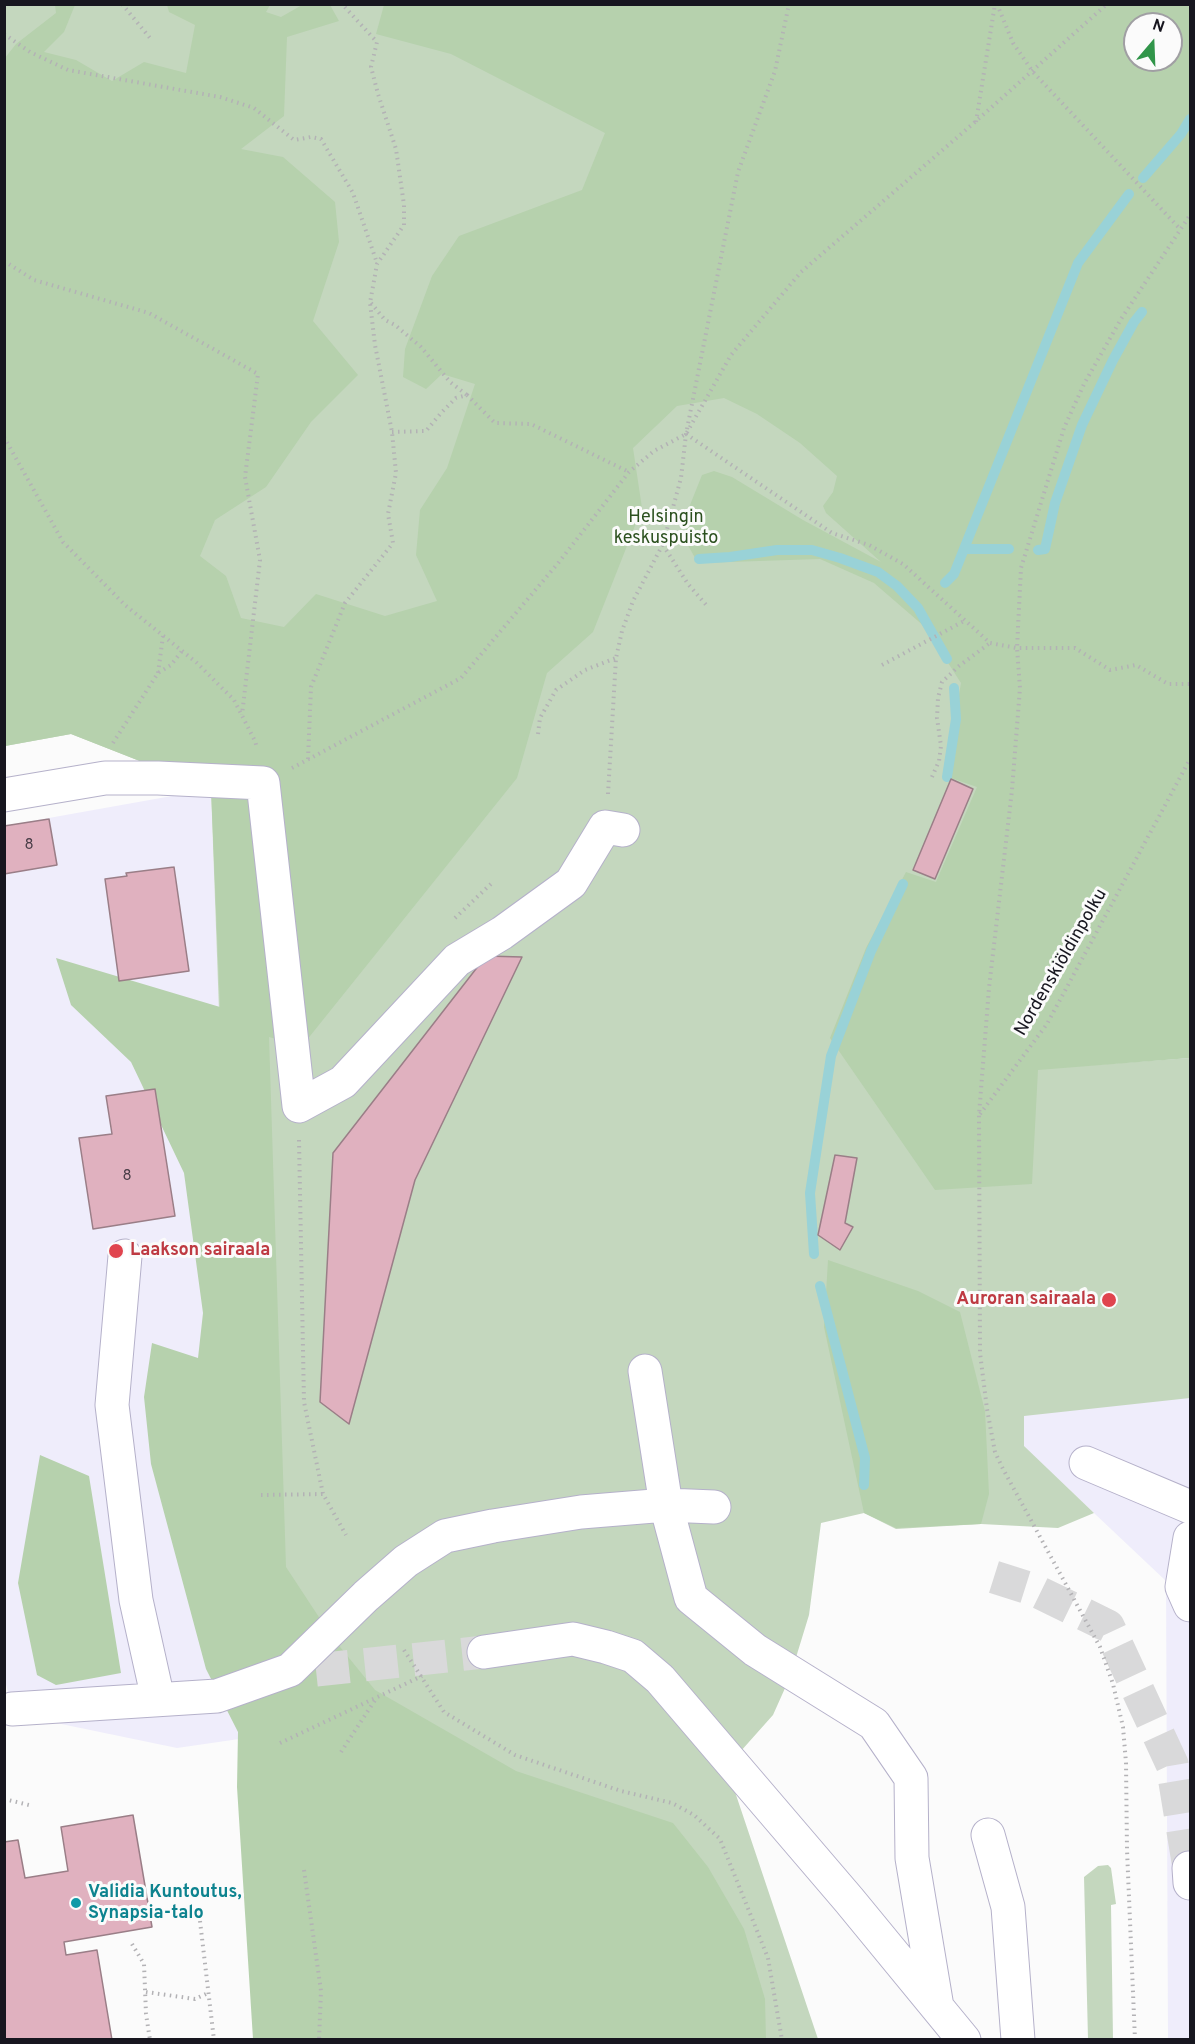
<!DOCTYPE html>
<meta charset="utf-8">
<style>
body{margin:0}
#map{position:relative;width:1195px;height:2044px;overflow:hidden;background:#fbfbfb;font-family:Overpass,sans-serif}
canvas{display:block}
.frame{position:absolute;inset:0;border:6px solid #17161f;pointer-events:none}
.north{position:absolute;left:1123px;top:12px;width:60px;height:60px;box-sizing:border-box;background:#fbfbfb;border:2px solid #a09fa3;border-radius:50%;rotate:19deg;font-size:16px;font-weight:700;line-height:24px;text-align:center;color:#17161f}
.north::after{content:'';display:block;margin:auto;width:21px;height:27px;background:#31954a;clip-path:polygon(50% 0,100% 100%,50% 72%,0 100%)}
</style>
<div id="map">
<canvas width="1195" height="2044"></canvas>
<div class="frame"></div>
<div class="north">N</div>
</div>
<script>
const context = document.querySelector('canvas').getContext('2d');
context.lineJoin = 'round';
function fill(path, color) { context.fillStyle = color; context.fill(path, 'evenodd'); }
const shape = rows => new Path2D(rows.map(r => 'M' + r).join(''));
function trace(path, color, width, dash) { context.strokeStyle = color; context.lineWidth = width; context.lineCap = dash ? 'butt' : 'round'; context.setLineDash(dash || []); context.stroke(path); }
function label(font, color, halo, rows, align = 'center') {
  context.font = font + ' Overpass,sans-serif'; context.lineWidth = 6; context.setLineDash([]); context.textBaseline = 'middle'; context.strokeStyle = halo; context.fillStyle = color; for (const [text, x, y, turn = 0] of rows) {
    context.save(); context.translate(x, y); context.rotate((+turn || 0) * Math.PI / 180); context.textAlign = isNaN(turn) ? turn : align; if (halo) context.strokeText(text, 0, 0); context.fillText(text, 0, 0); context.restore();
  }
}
fill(shape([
 [1190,787,1190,2039,1168,2039,1166,1581,1023,1446,1024,1416],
 [211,789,246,1738,177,1748,13,1714,4,1676,4,826]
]), '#efedfb');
fill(shape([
 [5,5,1190,5,1038,1069,1190,1058,1190,1398,1024,1416,1024,1446,1094,1513,1058,1528,981,1524,896,1529,864,1513,821,1523,809,1615,790,1677,773,1715,724,1770,730,1777,818,2039,256,2039,211,789,71,734,5,746],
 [1135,24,1171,24,1171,60,1135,60],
 [1108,1865,1111,1868,1116,1904,1111,1905,1113,2039,1088,2039,1084,1877,1098,1866]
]), '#c4d7be');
fill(shape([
 [55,5,75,5,64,32,44,52,76,60,112,81,144,62,186,73,195,25,169,12,167,5,270,5,266,12,281,17,302,5,330,5,339,21,287,37,284,116,241,149,283,157,335,202,339,242,313,321,358,375,311,422,266,487,215,520,200,556,226,576,241,618,284,627,316,594,385,616,437,601,416,555,420,510,447,468,475,384,442,374,426,389,403,377,405,349,432,276,459,236,582,190,605,133,451,54,376,34,384,5,1190,5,1190,1058,1038,1070,1032,1184,935,1190,830,1038,866,948,906,872,936,882,977,787,945,776,961,683,925,627,874,583,820,559,698,563,686,542,686,515,702,475,714,471,732,477,803,520,881,562,826,513,823,506,833,492,837,476,800,443,757,414,724,398,677,406,633,448,642,508,593,632,547,673,517,778,302,1046,269,1037,286,1567,332,1637,375,1690,516,1771,673,1823,708,1867,744,1929,765,1999,766,2039,253,2039,237,1787,238,1732,206,1669,151,1464,144,1397,152,1343,198,1358,203,1313,184,1173,131,1062,71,1005,56,958,220,1007,211,789,71,734,5,746,5,58,16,44,56,13],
 [1135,24,1171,24,1171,60,1135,60],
 [828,1260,918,1291,960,1312,985,1411,989,1494,981,1524,896,1528,864,1513,824,1327],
 [40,1455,89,1476,121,1673,56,1685,37,1675,18,1583]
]), '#b6d1ad');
trace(shape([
 [1143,178,1181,134,1190,119],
 [964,549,1009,549],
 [1038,550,1045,549,1055,503,1082,425,1113,360,1134,322,1142,312],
 [699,559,730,557,777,550,812,550,840,558,878,572,897,586,918,608,947,659],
 [945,583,954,574,1078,263,1129,194],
 [947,777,956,719,954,688],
 [814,1254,810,1193,831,1056,871,951,903,884],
 [820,1286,865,1458,864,1485]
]), '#99d2d7', 10);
const building = shape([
 [951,779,973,789,935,879,913,870,951,779],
 [49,819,57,865,4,874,4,826,49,819],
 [174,867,189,971,119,981,105,879,127,876,126,873,174,867],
 [486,956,522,957,415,1180,349,1424,320,1402,333,1153,486,956],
 [155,1089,175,1216,93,1229,79,1138,112,1134,106,1096,155,1089],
 [835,1155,857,1158,845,1223,853,1227,840,1250,818,1235,835,1155],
 [133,1815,152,1927,64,1942,66,1955,97,1950,112,2040,4,2040,4,1842,18,1840,25,1878,68,1871,61,1827,133,1815]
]);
fill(building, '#e0b1bf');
trace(building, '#9a7e87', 1.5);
trace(shape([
 [994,1577,1032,1589,1108,1626,1172,1764,1189,1868],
 [316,1670,484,1652]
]), '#d9d9da', 33, [33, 16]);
const minor = shape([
 [4,795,105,778,158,778,263,783,299,1106,343,1082,457,960,502,933,571,883,605,827,623,830],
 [125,1256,112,1405,136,1600,158,1699],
 [645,1371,666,1505,691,1598,755,1650,874,1724,911,1778,912,1858,937,2007],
 [1086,1463,1190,1507],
 [1190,1538,1182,1587,1190,1605],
 [484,1652,573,1639,606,1647,633,1656,660,1679,849,1900,964,2040],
 [12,1709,217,1696,290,1670,366,1596,406,1561,445,1536,493,1526,581,1512,666,1505,714,1507],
 [988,1835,1008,1907,1018,2040],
 [1189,1868,1190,1883]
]);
trace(minor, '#b5b1ca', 35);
trace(shape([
 [122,4,150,38],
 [997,4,1013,43,1033,72,1181,230],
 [4,34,30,52,68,70,220,97,254,108,294,140,311,137,321,139,353,193,377,263],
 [976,122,995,4],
 [4,261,34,280,149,313,258,374,245,477,260,560,242,715],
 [371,303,385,320,395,325,421,347,450,382,467,395],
 [392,432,426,431,441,413,456,398,467,395,495,423,531,424,629,472],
 [686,434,832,533,869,545,903,564,990,643,1017,648,1075,648,1110,670,1136,665,1168,684,1190,684],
 [4,437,63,542,125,605,197,663,234,700,255,741,257,748],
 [663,545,688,584,707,606],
 [882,665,966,620],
 [158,673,163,636],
 [538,734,540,718,556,690,585,670,616,658],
 [113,743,158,673,171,665,182,651],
 [308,759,311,687,345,603,393,543,388,514,396,473,392,432,375,345,370,303,377,264,404,225,404,205,396,149,378,94,371,67,377,42,342,4],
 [292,768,461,678,559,562,629,472,654,451,686,434,731,355,801,272,975,122,1107,4],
 [932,777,939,761,941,746,937,718,938,698,942,682,959,666,990,643],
 [608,794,616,658,622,631,633,601,663,544,681,478,686,434,738,172,775,71,789,4],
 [455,918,494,881],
 [980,1114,1047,1024,1190,759],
 [299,1140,304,1402,323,1494,346,1535],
 [261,1495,323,1494],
 [404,1650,444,1712,515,1755,621,1791,672,1803,694,1815,720,1839,768,1958,782,2040],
 [280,1743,422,1676],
 [341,1752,377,1697],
 [4,1799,29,1805],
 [304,1870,321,1991,319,2040],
 [200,1921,214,2040],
 [132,1944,144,1964,146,2014,150,2040],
 [146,1992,195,1999,208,1993],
 [1135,2040,1127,1850,1126,1763,1123,1727,1113,1684,1100,1647,1002,1467,995,1452,987,1409,980,1353,979,1115,989,988,1012,790,1020,688,1017,648,1021,568,1064,428,1084,384,1121,319,1190,215]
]), '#b3b2b5', 4, [1.5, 4.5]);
trace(minor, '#fff', 33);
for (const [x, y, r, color] of [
 [116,1251,8,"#e0444e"],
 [1109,1300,8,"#e0444e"],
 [76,1903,6,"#0f9aa8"]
]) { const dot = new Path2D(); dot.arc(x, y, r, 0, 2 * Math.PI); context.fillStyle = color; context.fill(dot); trace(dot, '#fbfbfb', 2); }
label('15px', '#493d47', null, [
 ["8",29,846],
 ["8",127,1177]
]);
label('18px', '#2b501e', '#fbfbfb', [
 ["Helsingin",666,518],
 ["keskuspuisto",666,539]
]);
label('18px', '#17161f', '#fbfbfb', [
 ["Nordenskiöldinpolku",1062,963,-60]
]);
label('bold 18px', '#be3a42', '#fbfbfb', [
 ["Laakson sairaala",130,1251],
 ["Auroran sairaala",1096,1300,"right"]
], 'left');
label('bold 18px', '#0d838f', '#fbfbfb', [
 ["Validia Kuntoutus,",88,1893],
 ["Synapsia-talo",88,1914]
], 'left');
</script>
